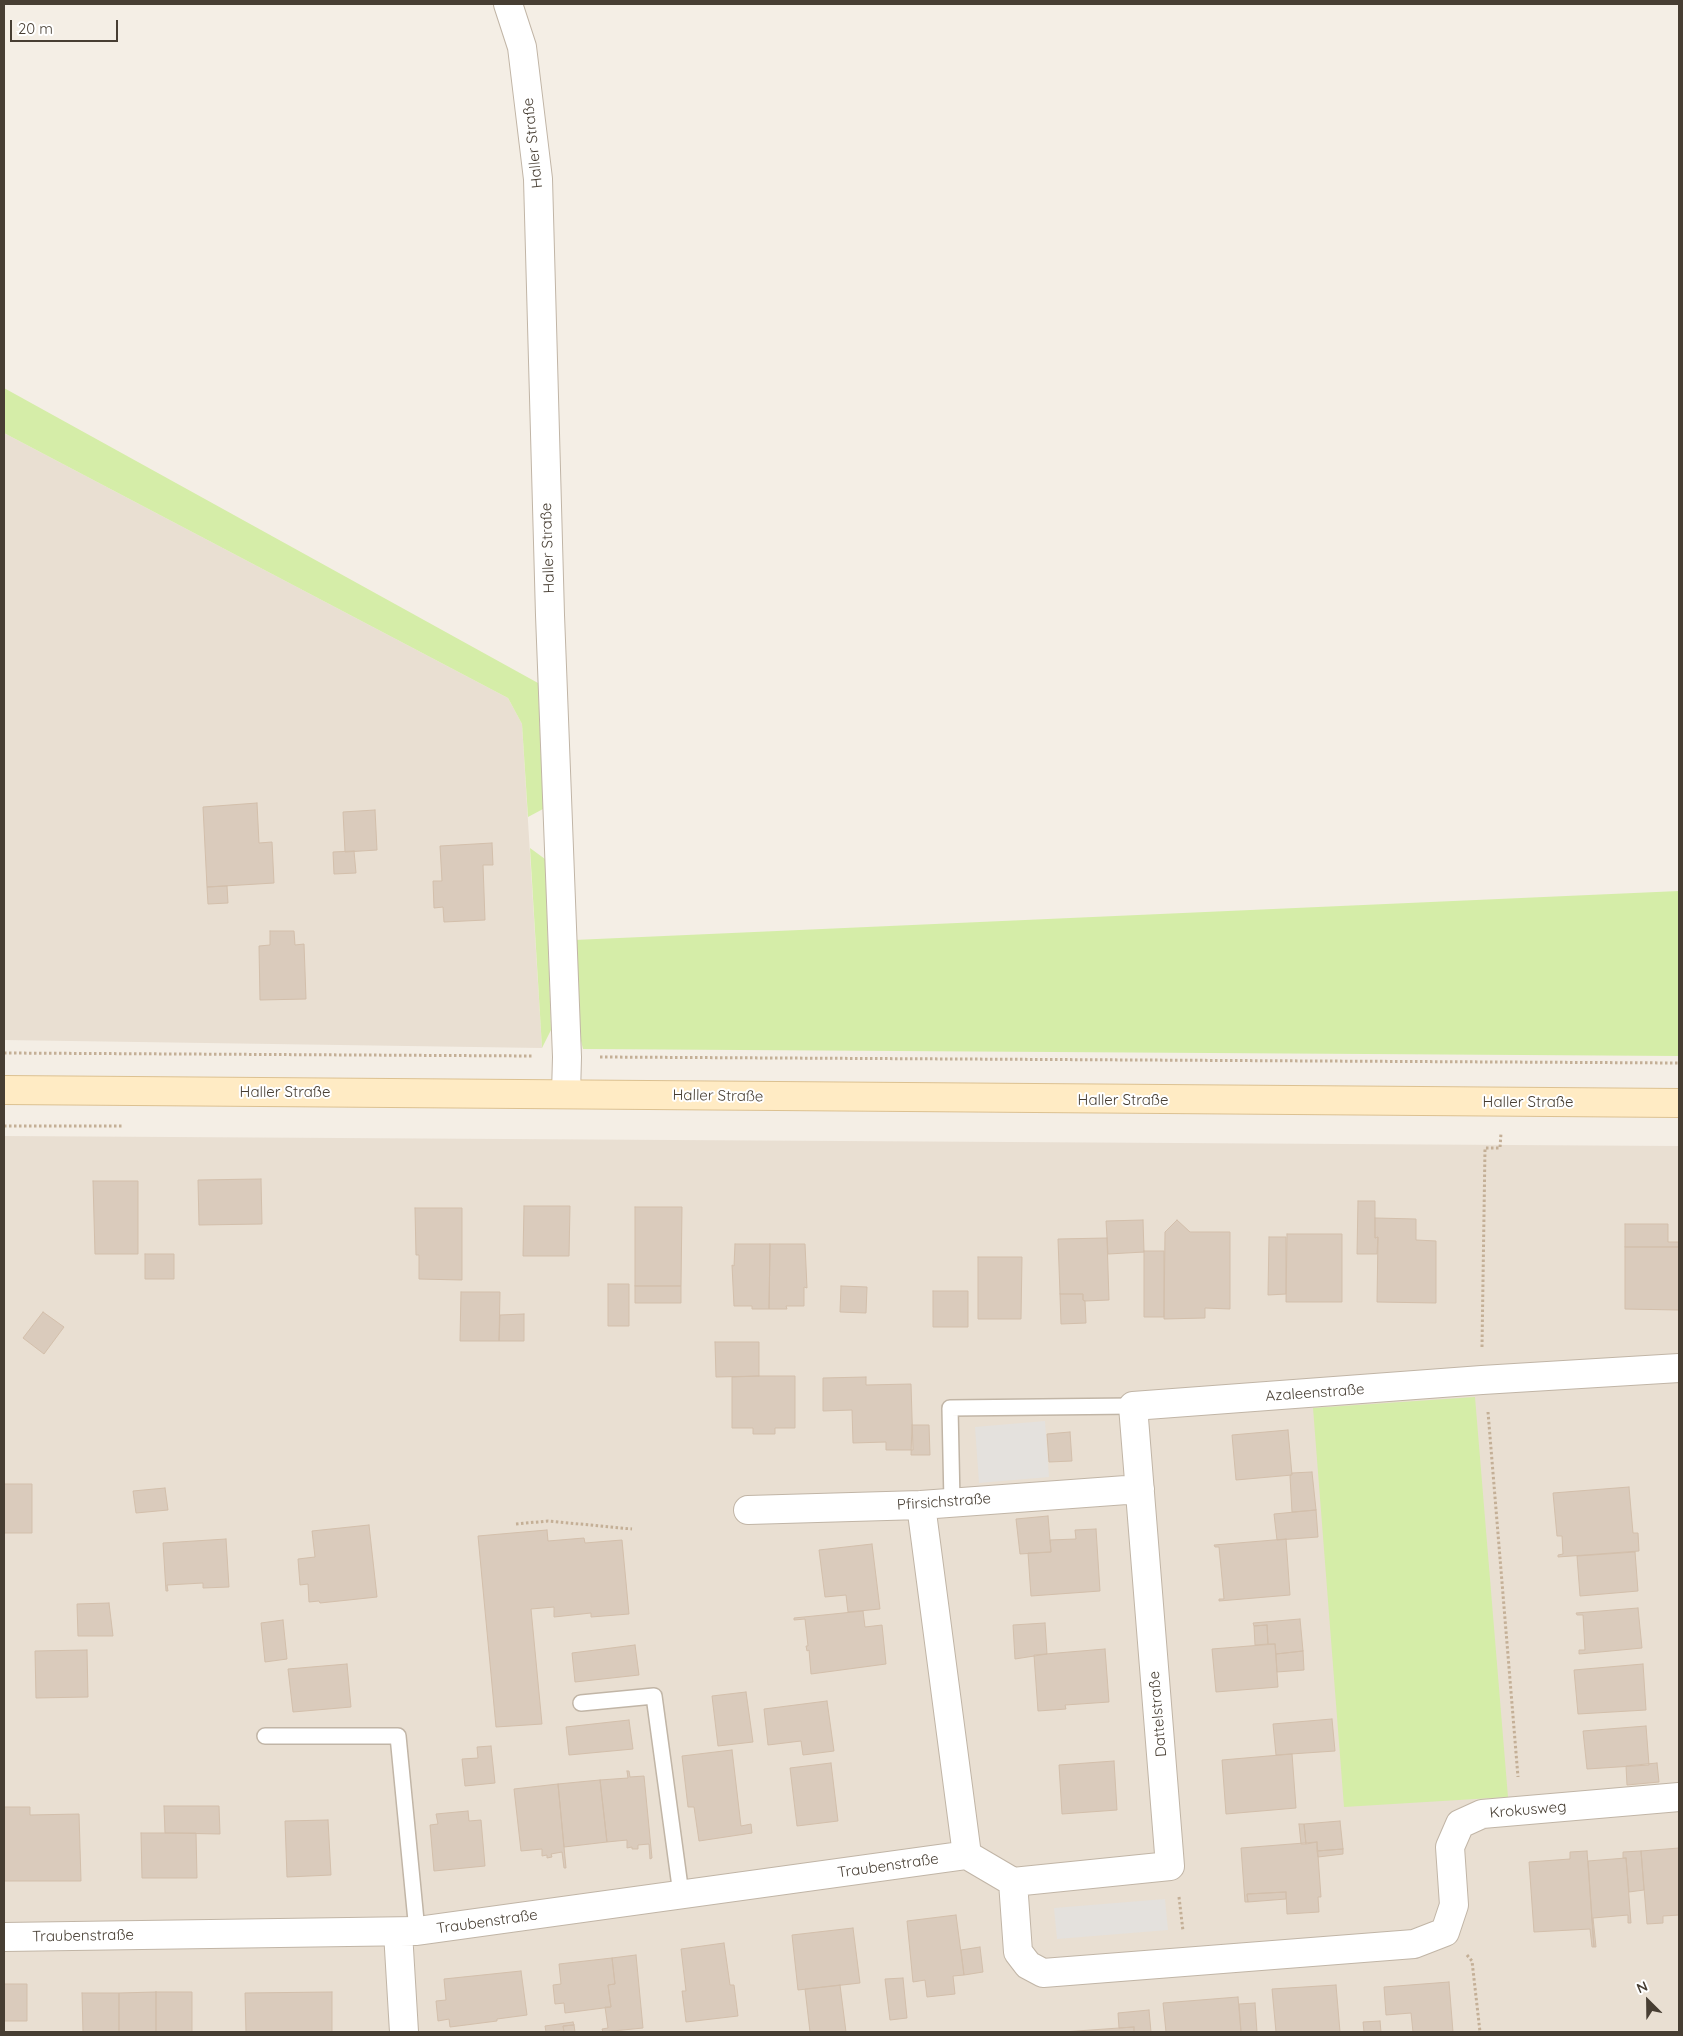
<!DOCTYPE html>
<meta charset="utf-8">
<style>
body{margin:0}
#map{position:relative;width:1683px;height:2036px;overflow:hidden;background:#f4eee5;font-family:Quicksand,sans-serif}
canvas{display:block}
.frame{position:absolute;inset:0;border:5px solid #473e33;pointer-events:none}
.north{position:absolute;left:1623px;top:1976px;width:50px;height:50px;-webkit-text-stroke:4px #fff;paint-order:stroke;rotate:337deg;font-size:14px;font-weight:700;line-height:20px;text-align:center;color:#473e33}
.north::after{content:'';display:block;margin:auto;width:18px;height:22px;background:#473e33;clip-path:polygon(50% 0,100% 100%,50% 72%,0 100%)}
.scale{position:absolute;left:10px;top:20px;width:108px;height:22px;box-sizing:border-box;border:2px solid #473e33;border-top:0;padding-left:6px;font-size:15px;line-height:18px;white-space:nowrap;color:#473e33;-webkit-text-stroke:4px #fff;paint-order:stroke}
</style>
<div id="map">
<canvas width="1683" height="2036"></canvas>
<div class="frame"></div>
<div class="north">N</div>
<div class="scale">20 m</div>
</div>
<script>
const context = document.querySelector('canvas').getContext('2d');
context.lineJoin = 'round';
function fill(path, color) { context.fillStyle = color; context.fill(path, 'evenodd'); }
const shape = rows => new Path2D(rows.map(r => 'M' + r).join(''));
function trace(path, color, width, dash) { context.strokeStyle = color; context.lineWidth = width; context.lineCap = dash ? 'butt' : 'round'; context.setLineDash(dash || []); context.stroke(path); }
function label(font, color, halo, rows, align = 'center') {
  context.font = font + ' Quicksand,sans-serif'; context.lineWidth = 4; context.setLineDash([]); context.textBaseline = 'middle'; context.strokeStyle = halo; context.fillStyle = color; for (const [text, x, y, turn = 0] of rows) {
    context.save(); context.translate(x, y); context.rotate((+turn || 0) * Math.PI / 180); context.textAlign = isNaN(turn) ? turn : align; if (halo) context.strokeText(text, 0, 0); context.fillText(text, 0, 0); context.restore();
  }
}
fill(shape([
 [4,433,508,698,522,724,542,1048,4,1040],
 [4,1136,1679,1146,1679,2032,4,2032]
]), '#e9dfd2');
fill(shape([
 [4,388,538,683,543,809,528,817,522,724,508,698,4,433],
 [530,848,545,859,551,1030,542,1048],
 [1679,891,1679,1056,583,1049,578,1029,574,940],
 [1475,1397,1508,1797,1344,1807,1313,1408]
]), '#d5eda8');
fill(shape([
 [1045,1421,1049,1477,979,1483,975,1427],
 [1165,1899,1168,1930,1057,1939,1054,1908]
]), '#e4e1dd');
const building = shape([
 [257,803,259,843,272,842,274,883,207,887,203,807,257,803],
 [375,810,377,850,345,852,343,812,375,810],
 [492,843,493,865,483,865,485,920,444,922,443,907,434,908,433,881,442,881,440,846,492,843],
 [354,851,356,873,334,874,333,852,354,851],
 [227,886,228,903,208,904,207,887,227,886],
 [270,931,294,931,295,945,304,944,306,999,260,1000,259,946,270,945,270,931],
 [261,1179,262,1224,199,1225,198,1180,261,1179],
 [93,1181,138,1181,138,1254,95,1254,93,1181],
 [1358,1201,1375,1201,1375,1238,1378,1237,1377,1254,1357,1254,1358,1201],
 [524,1206,570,1206,569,1256,523,1256,524,1206],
 [635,1207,682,1207,681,1286,635,1286,635,1207],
 [415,1208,462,1208,462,1280,419,1279,419,1255,416,1255,415,1208],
 [1375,1218,1416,1219,1416,1240,1436,1241,1436,1303,1377,1302,1378,1237,1375,1238,1375,1218],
 [1143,1220,1144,1252,1108,1254,1106,1221,1143,1220],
 [1177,1220,1190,1232,1230,1232,1230,1309,1205,1308,1205,1318,1164,1319,1165,1232,1177,1220],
 [1625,1224,1668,1224,1668,1242,1679,1242,1679,1247,1625,1247,1625,1224],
 [1287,1234,1342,1234,1342,1302,1286,1302,1287,1234],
 [1269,1237,1286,1237,1286,1294,1268,1295,1269,1237],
 [1107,1238,1109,1300,1085,1301,1083,1300,1083,1294,1060,1294,1058,1239,1107,1238],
 [735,1244,770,1244,769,1309,752,1309,752,1306,734,1306,732,1265,734,1266,735,1244],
 [770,1244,805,1244,807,1288,804,1287,804,1306,786,1306,787,1309,769,1309,770,1244],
 [1625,1247,1679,1247,1679,1310,1625,1309,1625,1247],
 [1144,1251,1164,1251,1164,1317,1144,1317,1144,1251],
 [145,1254,174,1254,174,1279,145,1279,145,1254],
 [978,1257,1022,1257,1021,1319,978,1319,978,1257],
 [608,1284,629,1284,629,1326,608,1326,608,1284],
 [635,1286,681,1286,681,1303,635,1303,635,1286],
 [841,1286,867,1287,866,1313,840,1312,841,1286],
 [933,1291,968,1291,968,1327,933,1327,933,1291],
 [461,1292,500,1292,499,1341,460,1341,461,1292],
 [1060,1294,1083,1294,1083,1300,1085,1301,1086,1323,1061,1324,1060,1294],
 [43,1312,64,1327,44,1354,23,1338,43,1312],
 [524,1314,524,1341,499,1341,500,1315,524,1314],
 [715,1342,759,1342,759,1376,716,1377,715,1342],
 [759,1376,795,1376,795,1428,775,1428,775,1434,753,1434,753,1428,732,1428,732,1377,759,1376],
 [866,1377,866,1385,911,1384,913,1450,886,1450,886,1442,853,1443,852,1410,823,1411,823,1378,866,1377],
 [912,1425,929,1425,930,1455,911,1455,912,1425],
 [1288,1430,1292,1475,1236,1480,1232,1435,1288,1430],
 [1070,1432,1072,1461,1049,1462,1047,1434,1070,1432],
 [1312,1472,1316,1510,1292,1512,1290,1476,1292,1473,1312,1472],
 [4,1484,32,1484,32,1533,4,1533,4,1484],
 [1629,1487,1633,1533,1638,1533,1639,1551,1558,1557,1558,1555,1563,1554,1562,1536,1557,1536,1553,1493,1629,1487],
 [165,1488,168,1510,136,1513,133,1491,165,1488],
 [1316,1510,1318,1537,1277,1540,1274,1514,1316,1510],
 [1048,1516,1051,1552,1020,1554,1016,1519,1048,1516],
 [369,1525,377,1597,320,1603,319,1601,309,1602,308,1584,300,1585,298,1559,315,1557,312,1531,369,1525],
 [1096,1529,1100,1591,1031,1596,1028,1553,1051,1552,1050,1540,1076,1539,1075,1530,1096,1529],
 [547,1530,548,1541,584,1538,585,1543,622,1540,629,1614,591,1617,591,1613,554,1617,554,1607,531,1609,542,1724,496,1727,478,1536,547,1530],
 [226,1539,229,1587,203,1588,203,1583,167,1585,168,1591,166,1591,163,1543,226,1539],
 [1286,1539,1290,1595,1219,1601,1219,1599,1224,1599,1219,1547,1215,1547,1214,1545,1286,1539],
 [872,1544,880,1609,848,1612,846,1595,825,1597,819,1550,872,1544],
 [1635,1552,1638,1591,1580,1596,1577,1556,1635,1552],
 [109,1603,113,1636,78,1636,77,1604,109,1603],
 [1638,1608,1642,1648,1579,1654,1579,1650,1585,1650,1583,1615,1577,1615,1576,1613,1638,1608],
 [863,1611,865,1627,882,1625,886,1664,811,1674,809,1650,807,1651,806,1646,808,1646,805,1619,794,1620,794,1618,863,1611],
 [1300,1619,1303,1651,1276,1654,1275,1644,1268,1644,1267,1625,1254,1626,1253,1623,1300,1619],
 [283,1620,287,1659,265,1662,261,1623,283,1620],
 [1045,1623,1047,1654,1015,1659,1013,1625,1045,1623],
 [1267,1625,1268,1644,1255,1645,1254,1626,1267,1625],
 [1275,1644,1278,1687,1216,1692,1212,1649,1275,1644],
 [635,1645,639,1675,575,1682,572,1653,635,1645],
 [1105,1649,1109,1702,1065,1705,1066,1709,1038,1711,1034,1655,1105,1649],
 [87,1650,88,1697,36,1698,35,1651,87,1650],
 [1303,1651,1304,1670,1277,1672,1276,1654,1303,1651],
 [347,1664,351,1707,293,1712,288,1669,347,1664],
 [1643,1664,1646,1710,1578,1714,1574,1670,1643,1664],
 [746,1692,753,1742,718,1746,712,1696,746,1692],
 [827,1701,834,1751,803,1755,801,1741,768,1745,764,1709,827,1701],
 [1332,1719,1335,1751,1276,1755,1273,1724,1332,1719],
 [629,1720,633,1749,569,1755,566,1727,629,1720],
 [1646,1726,1649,1765,1587,1769,1583,1731,1646,1726],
 [491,1746,495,1783,465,1786,462,1759,478,1758,477,1747,491,1746],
 [732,1750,741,1826,751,1824,752,1833,699,1841,694,1807,688,1807,682,1756,732,1750],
 [1292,1754,1296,1808,1226,1814,1222,1760,1292,1754],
 [1114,1761,1117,1810,1062,1814,1059,1765,1114,1761],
 [831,1763,838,1821,797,1826,790,1768,831,1763],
 [1657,1763,1659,1782,1627,1785,1626,1766,1657,1763],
 [627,1771,629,1771,630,1777,644,1776,652,1858,650,1859,649,1844,638,1845,638,1849,632,1849,632,1847,627,1848,627,1840,607,1842,600,1780,628,1778,627,1771],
 [600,1780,607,1842,564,1847,558,1784,600,1780],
 [558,1784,566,1868,564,1868,562,1852,551,1854,552,1857,547,1858,547,1855,542,1856,542,1849,521,1851,514,1789,558,1784],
 [164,1806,219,1806,220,1834,165,1833,164,1806],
 [4,1807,30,1807,30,1815,79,1814,81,1881,4,1881,4,1807],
 [468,1811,469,1821,481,1820,485,1866,434,1871,430,1825,438,1824,436,1814,468,1811],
 [328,1820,331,1875,287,1877,285,1821,328,1820],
 [1340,1821,1343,1849,1317,1851,1317,1842,1306,1844,1304,1824,1340,1821],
 [1299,1824,1304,1824,1306,1844,1301,1844,1299,1824],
 [141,1833,196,1833,197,1878,142,1878,141,1833],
 [1317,1842,1321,1897,1318,1897,1319,1912,1287,1914,1286,1892,1247,1894,1248,1902,1245,1902,1241,1848,1317,1842],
 [1679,1848,1679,1915,1663,1916,1663,1923,1647,1924,1641,1851,1679,1848],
 [1343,1849,1343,1854,1318,1857,1317,1851,1343,1849],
 [1587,1851,1594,1947,1592,1947,1590,1929,1534,1932,1529,1862,1570,1859,1570,1852,1587,1851],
 [1641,1851,1644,1890,1629,1892,1626,1858,1623,1858,1623,1852,1641,1851],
 [1626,1858,1631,1923,1628,1923,1628,1915,1593,1918,1596,1947,1594,1947,1588,1861,1626,1858],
 [1286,1892,1286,1899,1248,1902,1247,1894,1286,1892],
 [956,1915,964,1975,953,1976,955,1994,927,1997,925,1980,913,1982,907,1921,956,1915],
 [853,1928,860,1983,798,1990,792,1935,853,1928],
 [724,1943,730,1985,734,1985,738,2016,686,2022,682,1991,686,1991,681,1949,724,1943],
 [980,1947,983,1972,964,1975,961,1950,980,1947],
 [636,1955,643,2028,603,2032,602,2029,608,2028,605,2007,611,2007,608,1985,615,1984,612,1958,636,1955],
 [612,1958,615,1984,608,1985,611,2007,565,2013,564,2003,555,2004,553,1985,561,1984,559,1964,612,1958],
 [521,1971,527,2015,497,2019,497,2021,450,2027,449,2019,438,2021,436,2001,446,2000,444,1979,521,1971],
 [903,1978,907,2018,890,2020,885,1979,903,1978],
 [1449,1982,1453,2032,1413,2032,1411,2013,1386,2015,1384,1987,1449,1982],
 [4,1984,27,1984,27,2021,4,2021,4,1984],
 [840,1985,846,2032,810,2032,805,1989,840,1985],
 [1336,1985,1340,2032,1276,2032,1272,1989,1336,1985],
 [156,1992,156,2032,119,2032,119,1993,156,1992],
 [156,1992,192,1992,192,2032,156,2032,156,1992],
 [332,1992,332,2032,246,2032,245,1993,332,1992],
 [82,1993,119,1993,119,2032,83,2032,82,1993],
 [1238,1997,1241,2032,1166,2032,1163,2003,1238,1997],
 [1255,2003,1257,2032,1241,2032,1239,2004,1255,2003],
 [1149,2010,1151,2032,1134,2032,1134,2027,1119,2028,1118,2013,1149,2010],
 [1380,2021,1381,2032,1364,2032,1363,2022,1380,2021],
 [573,2022,574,2025,563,2026,564,2032,546,2032,545,2026,573,2022],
 [574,2025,575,2032,564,2032,563,2026,574,2025],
 [1134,2027,1134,2032,1063,2032,1119,2028,1134,2027]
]);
fill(building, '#dacbbc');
trace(building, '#d3bfab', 1);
const lane = shape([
 [952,1502,950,1408,1133,1406],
 [581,1703,654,1696,681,1894],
 [265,1736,398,1736,417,1931]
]);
const street = shape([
 [508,4,522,47,538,179,550,615,567,1057,566,1094],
 [921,1505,967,1855],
 [748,1510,921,1505,1140,1489],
 [1013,1882,1170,1866,1133,1406,1482,1380,1679,1368],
 [1013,1882,1018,1952,1028,1965,1043,1973,1414,1944,1445,1932,1454,1905,1450,1847,1460,1824,1482,1814,1679,1797],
 [398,1932,404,2032],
 [4,1937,417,1931,967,1855,1013,1882]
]);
const secondary = shape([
 [4,1090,1679,1103]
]);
trace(lane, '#c1b5a6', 18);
trace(street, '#c1b5a6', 30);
trace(secondary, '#dcc191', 30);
trace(shape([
 [4,1053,534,1056],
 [600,1057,1679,1063],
 [4,1126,123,1126],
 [1482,1347,1485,1148,1500,1148,1501,1133],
 [1488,1412,1518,1777],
 [516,1524,548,1521,632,1529],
 [1179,1897,1183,1931],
 [1467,1955,1472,1961,1480,2032]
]), '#c4af96', 3, [2.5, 2.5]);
trace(lane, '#fff', 15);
trace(street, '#fff', 28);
trace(secondary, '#ffebc4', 28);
label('15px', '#473e33', '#fff', [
 ["Haller Straße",533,143,-96],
 ["Haller Straße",548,548,-92],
 ["Haller Straße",285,1092],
 ["Haller Straße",718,1096,1],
 ["Haller Straße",1123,1100],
 ["Haller Straße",1528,1102],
 ["Azaleenstraße",1315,1393,-4],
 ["Pfirsichstraße",944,1502,-4],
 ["Dattelstraße",1158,1714,-95],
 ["Krokusweg",1528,1810,-5],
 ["Traubenstraße",888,1866,-8],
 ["Traubenstraße",487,1922,-8],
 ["Traubenstraße",83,1936,-1]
]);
</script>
